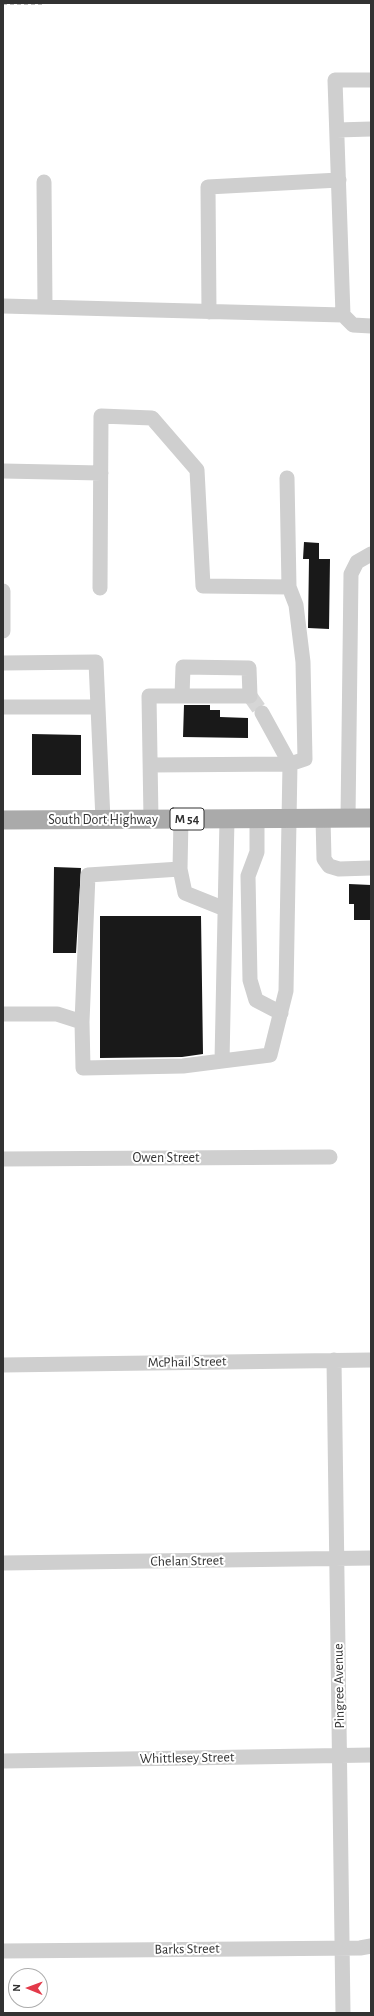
<!DOCTYPE html>
<style>
body{margin:0}
#map{position:relative;width:374px;height:2016px;overflow:hidden;background:#fff;font-family:"Alegreya Sans",sans-serif}
canvas{display:block}
.frame{position:absolute;inset:0;border:4px solid #323232;pointer-events:none}
.north{position:absolute;left:8px;top:1968px;width:40px;height:40px;box-sizing:border-box;background:#fff;border:1px solid #adadad;border-radius:50%;rotate:271deg;font-size:11px;font-weight:700;line-height:16px;text-align:center;color:#323232}
.north::after{content:'';display:block;margin:auto;width:14px;height:18px;background:#e33a4a;clip-path:polygon(50% 0,100% 100%,50% 72%,0 100%)}
</style>
<div id="map">
<canvas width="374" height="2016"></canvas>
<div class="frame"></div>
<div class="north">N</div>
</div>
<script>
const context = document.querySelector('canvas').getContext('2d');
context.lineJoin = 'round';
function fill(path, color) { context.fillStyle = color; context.fill(path, 'evenodd'); }
const shape = rows => new Path2D(rows.map(r => 'M' + r).join(''));
function trace(path, color, width, dash) { context.strokeStyle = color; context.lineWidth = width; context.lineCap = dash ? 'butt' : 'round'; context.setLineDash(dash || []); context.stroke(path); }
function label(font, color, halo, rows, align = 'center') {
  context.font = font + ' "Alegreya Sans",sans-serif'; context.lineWidth = 4; context.setLineDash([]); context.textBaseline = 'middle'; context.strokeStyle = halo; context.fillStyle = color; for (const [text, x, y, turn = 0] of rows) {
    context.save(); context.translate(x, y); context.rotate((+turn || 0) * Math.PI / 180); context.textAlign = isNaN(turn) ? turn : align; if (halo) context.strokeText(text, 0, 0); context.fillText(text, 0, 0); context.restore();
  }
}
fill(shape([
 [304,542,319,543,319,559,330,559,329,629,308,628,309,559,303,559],
 [184,705,210,705,210,710,220,710,220,717,248,718,248,738,183,737],
 [32,734,81,735,81,775,32,775],
 [54,867,81,868,76,953,53,953],
 [349,884,371,885,371,920,354,920,354,904,349,904],
 [100,916,201,916,203,1054,182,1057,100,1058]
]), '#191919');
trace(shape([
 [250,696,262,713]
]), '#d6d6d6', 15, [15, 8]);
trace(shape([
 [337,130,371,129],
 [44,182,45,307],
 [3,306,343,315,335,80,371,80],
 [209,312,208,187,339,180],
 [343,315,353,325,371,326],
 [3,471,101,473],
 [287,478,289,587],
 [100,588,101,416,152,418,197,470,203,586,289,587,296,605,303,662,305,759,290,764,151,765],
 [3,591,3,631],
 [3,663,96,662,103,820],
 [3,707,98,707],
 [323,818,324,859,329,866,339,869,371,868],
 [348,818,351,574,357,562,371,554],
 [151,819,149,696,250,696,249,668,183,667,182,696],
 [257,819,257,852,248,876,250,980,256,1000,281,1013],
 [180,869,185,893,225,909],
 [3,1014,57,1014,82,1022,83,1068,183,1066,222,1061,227,819],
 [82,1022,88,875,180,869,181,819],
 [222,1061,270,1055,286,991,290,764,262,713],
 [3,1159,330,1157],
 [334,1360,343,2013],
 [3,1365,371,1360],
 [3,1563,371,1558],
 [3,1761,371,1755],
 [3,1951,360,1948,371,1946]
]), '#cfcfcf', 15);
trace(shape([
 [3,820,371,818]
]), '#aaa', 19);
trace(shape([
 [3,3,43,3]
]), '#878787', 3, [4, 3]);
for (const [x, y, w] of [
 [187,819,34]
]) { const box = new Path2D(); box.roundRect(x - w / 2, y - 11, w, 22, 3); context.fillStyle = '#fff'; context.fill(box); trace(box, '#323232', 1); }
label('bold 13px', '#323232', null, [
 ["M 54",187,819]
]);
label('14px', '#323232', '#fff', [
 ["South Dort Highway",103,820],
 ["Owen Street",166,1158],
 ["McPhail Street",187,1362,-1],
 ["Chelan Street",187,1561,-1],
 ["Pingree Avenue",339,1686,-91],
 ["Whittlesey Street",187,1758,-1],
 ["Barks Street",187,1949,-1]
]);
</script>
